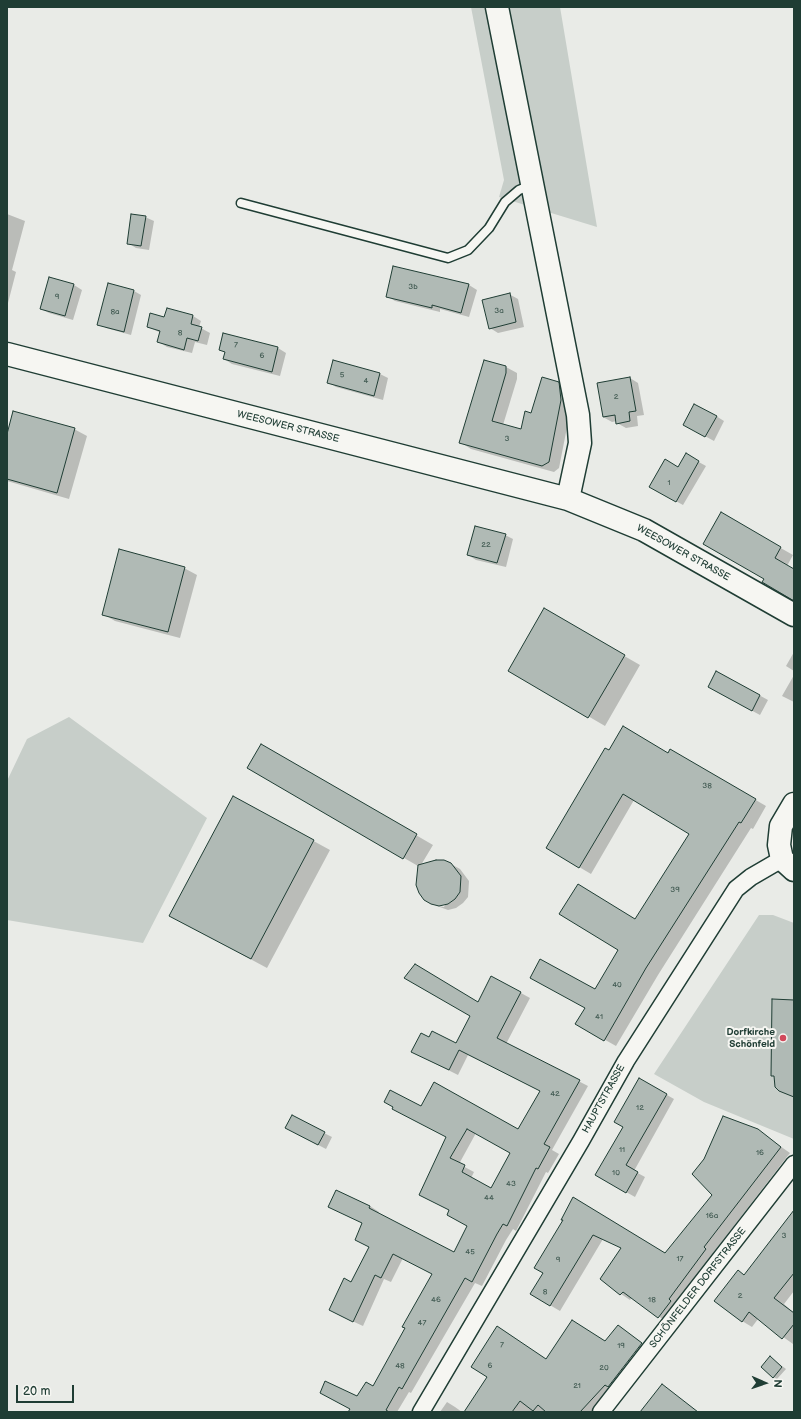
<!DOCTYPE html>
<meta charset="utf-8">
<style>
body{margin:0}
#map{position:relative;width:801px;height:1419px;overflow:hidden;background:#e9ebe7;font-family:"Balsamiq Sans",sans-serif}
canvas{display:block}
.frame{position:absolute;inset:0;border:8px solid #1f3d34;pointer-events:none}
.north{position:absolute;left:745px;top:1363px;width:40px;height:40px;-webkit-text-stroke:3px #f6f6f2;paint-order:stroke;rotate:92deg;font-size:11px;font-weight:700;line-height:16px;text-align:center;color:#1f3d34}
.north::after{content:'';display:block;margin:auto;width:14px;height:18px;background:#1f3d34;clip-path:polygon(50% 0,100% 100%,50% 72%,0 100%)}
.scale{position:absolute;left:16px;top:1385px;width:58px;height:18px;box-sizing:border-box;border:2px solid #1f3d34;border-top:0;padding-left:5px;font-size:12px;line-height:14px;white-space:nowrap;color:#1f3d34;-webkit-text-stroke:3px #f6f6f2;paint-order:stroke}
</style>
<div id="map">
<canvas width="801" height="1419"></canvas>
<div class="frame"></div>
<div class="north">N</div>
<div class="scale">20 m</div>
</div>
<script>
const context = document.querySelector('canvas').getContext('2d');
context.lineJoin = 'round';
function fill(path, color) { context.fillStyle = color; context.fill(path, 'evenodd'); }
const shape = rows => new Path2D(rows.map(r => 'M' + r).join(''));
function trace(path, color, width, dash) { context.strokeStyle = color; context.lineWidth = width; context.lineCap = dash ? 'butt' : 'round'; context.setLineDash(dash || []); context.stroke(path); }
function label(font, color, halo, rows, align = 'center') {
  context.font = font + ' "Balsamiq Sans",sans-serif'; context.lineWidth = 4; context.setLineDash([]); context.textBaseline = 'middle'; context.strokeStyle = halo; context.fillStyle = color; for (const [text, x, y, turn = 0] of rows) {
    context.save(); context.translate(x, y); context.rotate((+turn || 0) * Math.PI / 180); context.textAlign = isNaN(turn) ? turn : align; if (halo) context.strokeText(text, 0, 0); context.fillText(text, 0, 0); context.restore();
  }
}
fill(shape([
 [471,7,560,7,597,227,499,197,504,180],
 [69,717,207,818,143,943,7,920,7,781,27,739],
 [759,915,773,915,794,923,794,1139,704,1102,654,1074]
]), '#c7cec9');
fill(shape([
 [7,214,25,221,12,270,16,272,8,303],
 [145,217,154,221,149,250,136,248,128,243],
 [394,267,469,285,477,290,469,317,440,309,440,312,395,301,387,296],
 [74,285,82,290,73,320,49,313,41,309],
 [108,285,134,291,141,295,131,335,106,328,99,324],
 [509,294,518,299,524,327,498,333,490,328],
 [167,309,193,316,201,321,199,327,210,333,207,345,195,342,192,353,167,347,159,342,161,333,148,327,165,318],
 [224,334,278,348,286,353,280,376,232,364,224,359,226,353,220,350],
 [334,361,380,374,388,378,383,400,336,387,328,382],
 [506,367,517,373,517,379,503,425,522,430,531,414,558,383,569,389,571,407,559,468,554,472,471,449,460,442],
 [630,378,638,383,644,415,637,416,638,426,626,428,617,423,617,421,612,422,603,417],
 [716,416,724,421,714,441,692,429],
 [74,429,87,436,69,499,7,481,7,437],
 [686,455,706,466,683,505,650,487,679,468],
 [721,514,793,555,787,566,794,570,794,600,765,578],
 [505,535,513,539,506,567,476,560,468,555],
 [184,568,197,575,180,638,115,621,103,614],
 [544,610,640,665,605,726,509,670],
 [794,652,794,671,786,666],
 [717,672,768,700,760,715,717,692],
 [794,675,794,702,782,696],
 [261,745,433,845,421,865,451,864,460,869,469,881,468,897,463,903,456,908,448,910,437,906,444,907,445,905,431,903,418,866,248,768],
 [670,750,766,806,753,829,751,828,658,975,616,1046,577,1024,635,920,691,833,634,800,591,874,547,848,609,752,668,754],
 [233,797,330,850,267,968,187,925],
 [492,977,530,998,506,1044,588,1086,552,1150,559,1154,548,1173,546,1172,516,1231,513,1229,506,1240,482,1286,475,1283,411,1393,409,1392,397,1412,350,1412,358,1398,374,1387,434,1274,403,1258,391,1282,384,1279,363,1326,339,1315,351,1283,370,1247,363,1223,329,1207,337,1191,370,1206,379,1212,378,1214,454,1253,468,1226,450,1210,447,1137,421,1107,518,1131,541,1091,468,1055,458,1075,422,1057,430,1038,457,1045],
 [476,1133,512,1153,492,1189,471,1178,474,1172,459,1164],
 [639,1079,674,1099,634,1171,645,1177,635,1197,596,1175,624,1126],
 [757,1130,790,1153,713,1253,715,1255,668,1323,632,1297,630,1300,621,1294,601,1278,622,1248,603,1239,560,1311,531,1294,544,1273,564,1220,666,1254,713,1195],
 [295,1133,324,1133,332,1137,326,1149],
 [794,1211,794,1291,784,1304,794,1313,793,1344,758,1319,752,1327,742,1321,738,1271,745,1275],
 [618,1326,641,1342,607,1388,609,1388,643,1343,650,1349,593,1412,465,1412,546,1360,606,1342],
 [770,1357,786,1369,777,1379,773,1377],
 [447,1402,455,1407,462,1412,440,1412]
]), '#0003');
const building = shape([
 [131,214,146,216,141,246,127,244,131,214],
 [393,266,469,284,461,313,432,305,432,308,386,297,393,266],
 [49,277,74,284,65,316,40,309,49,277],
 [108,283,134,290,124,332,97,325,108,283],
 [510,293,516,322,489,329,482,300,510,293],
 [167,308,193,315,191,324,202,327,198,341,187,338,184,350,157,342,160,331,147,327,150,313,164,317,167,308],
 [223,333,278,347,272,372,223,359,225,352,219,350,223,333],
 [333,360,380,373,374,396,327,383,333,360],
 [484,360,506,366,506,373,492,421,521,429,525,411,531,413,542,377,559,382,561,400,549,462,542,466,459,443,484,360],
 [630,377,636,411,629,412,630,421,616,424,615,415,603,417,597,383,630,377],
 [694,404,717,416,705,437,683,425,694,404],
 [13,411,75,428,57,493,7,479,7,434,13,411],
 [686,453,699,461,676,502,649,487,665,459,678,467,686,453],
 [721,512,781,547,775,558,794,569,794,601,762,582,764,579,703,544,721,512],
 [475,526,506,534,497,563,467,555,475,526],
 [119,549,185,567,168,632,102,615,119,549],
 [544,608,625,655,588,718,508,671,544,608],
 [716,671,760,695,752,711,708,687,716,671],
 [623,726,668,753,670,749,756,799,741,823,739,822,646,968,604,1041,575,1024,585,1008,530,978,540,959,595,989,618,950,559,914,578,884,635,919,689,834,623,794,579,868,546,848,605,748,609,750,623,726],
 [261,744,417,834,403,859,247,768,261,744],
 [233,796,314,840,251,959,169,916,233,796],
 [436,860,444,860,451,863,461,876,460,892,455,899,448,904,439,906,431,904,424,900,419,893,416,885,418,865,436,860],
 [415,964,478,1002,491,976,521,992,497,1038,580,1080,544,1144,550,1147,538,1169,536,1168,507,1226,503,1224,497,1234,472,1282,465,1278,402,1389,399,1387,386,1410,389,1412,348,1412,350,1409,320,1393,325,1381,357,1396,366,1382,373,1386,405,1328,402,1327,432,1274,393,1254,381,1278,375,1275,353,1322,329,1310,344,1278,351,1282,369,1247,355,1240,362,1223,328,1207,336,1190,370,1206,369,1208,454,1252,467,1226,447,1215,449,1210,419,1195,446,1137,392,1109,393,1107,384,1102,390,1090,421,1106,434,1082,518,1129,540,1091,459,1050,449,1070,411,1052,421,1033,429,1037,432,1031,456,1043,470,1016,404,978,415,964],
 [467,1129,510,1153,491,1188,462,1172,465,1165,450,1158,467,1129],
 [772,999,794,1000,794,1097,779,1091,775,1087,774,1076,771,1076,772,999],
 [639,1078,667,1094,626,1165,638,1172,626,1193,595,1175,623,1127,614,1122,639,1078],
 [292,1115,325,1132,318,1145,285,1128,292,1115],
 [723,1116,758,1129,781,1147,704,1247,706,1249,669,1299,671,1301,658,1318,623,1292,620,1295,600,1279,621,1248,593,1235,550,1306,530,1294,543,1273,534,1268,563,1220,561,1220,573,1197,665,1253,712,1195,692,1174,704,1159,723,1116],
 [794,1210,794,1273,774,1298,794,1313,794,1324,782,1339,749,1312,742,1322,714,1301,738,1270,744,1275,794,1210],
 [572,1320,605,1341,618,1325,642,1343,608,1387,605,1385,580,1412,546,1412,538,1405,533,1411,520,1401,512,1412,464,1412,487,1377,471,1367,497,1326,546,1359,572,1320],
 [770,1356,782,1367,773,1378,761,1367,770,1356],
 [662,1384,698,1412,640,1412,662,1384]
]);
fill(building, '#b0bab5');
trace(building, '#1f3d34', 1);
const lane = shape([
 [241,203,448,258,468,250,489,228,505,202,519,190,531,185]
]);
const street = shape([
 [421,1412,581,1141,626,1061,736,889,751,877,782,859],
 [601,1412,794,1164]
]);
const secondary = shape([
 [497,7,578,415,580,443,568,499],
 [7,354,568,499,644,530,794,615],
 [794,804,781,826,779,845,782,859,794,870]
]);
trace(lane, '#1f3d34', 11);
trace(street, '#1f3d34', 19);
trace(secondary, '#1f3d34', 25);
trace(lane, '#f6f6f2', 8);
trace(street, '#f6f6f2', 16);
trace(secondary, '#f6f6f2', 22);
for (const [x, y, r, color] of [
 [783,1038,4,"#d1495b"]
]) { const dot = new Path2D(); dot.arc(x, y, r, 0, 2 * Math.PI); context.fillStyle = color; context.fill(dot); trace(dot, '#f6f6f2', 1.5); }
label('8px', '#435c54', null, [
 ["3b",413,287],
 ["9",57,297],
 ["3a",499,311],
 ["8a",115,312],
 ["8",180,333],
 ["7",236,345],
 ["6",262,356],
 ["5",342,375],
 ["4",366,381],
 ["2",616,397],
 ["3",507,439],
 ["1",669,483],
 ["22",486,545],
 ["38",707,786],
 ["39",675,890],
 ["40",617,985],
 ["41",599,1017],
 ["42",555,1094],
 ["12",640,1108],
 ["11",622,1150],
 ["16",760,1153],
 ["10",616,1173],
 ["43",511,1184],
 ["44",489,1198],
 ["16a",712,1216],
 ["3",784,1236],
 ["45",470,1252],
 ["17",680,1259],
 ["9",558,1260],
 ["8",545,1292],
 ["2",740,1296],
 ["46",436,1300],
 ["18",652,1300],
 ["47",422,1323],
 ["7",502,1345],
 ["19",621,1346],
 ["48",400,1366],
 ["6",490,1366],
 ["20",604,1368],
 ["21",577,1386]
]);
label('10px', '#1f3d34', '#f6f6f2', [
 ["WEESOWER STRASSE",288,427,14],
 ["WEESOWER STRASSE",683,553,29],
 ["HAUPTSTRASSE",604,1099,-61],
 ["SCHÖNFELDER DORFSTRASSE",698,1288,-52]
]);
label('bold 10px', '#1f3d34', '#f6f6f2', [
 ["Dorfkirche",775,1032],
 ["Schönfeld",775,1044]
], 'right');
</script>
